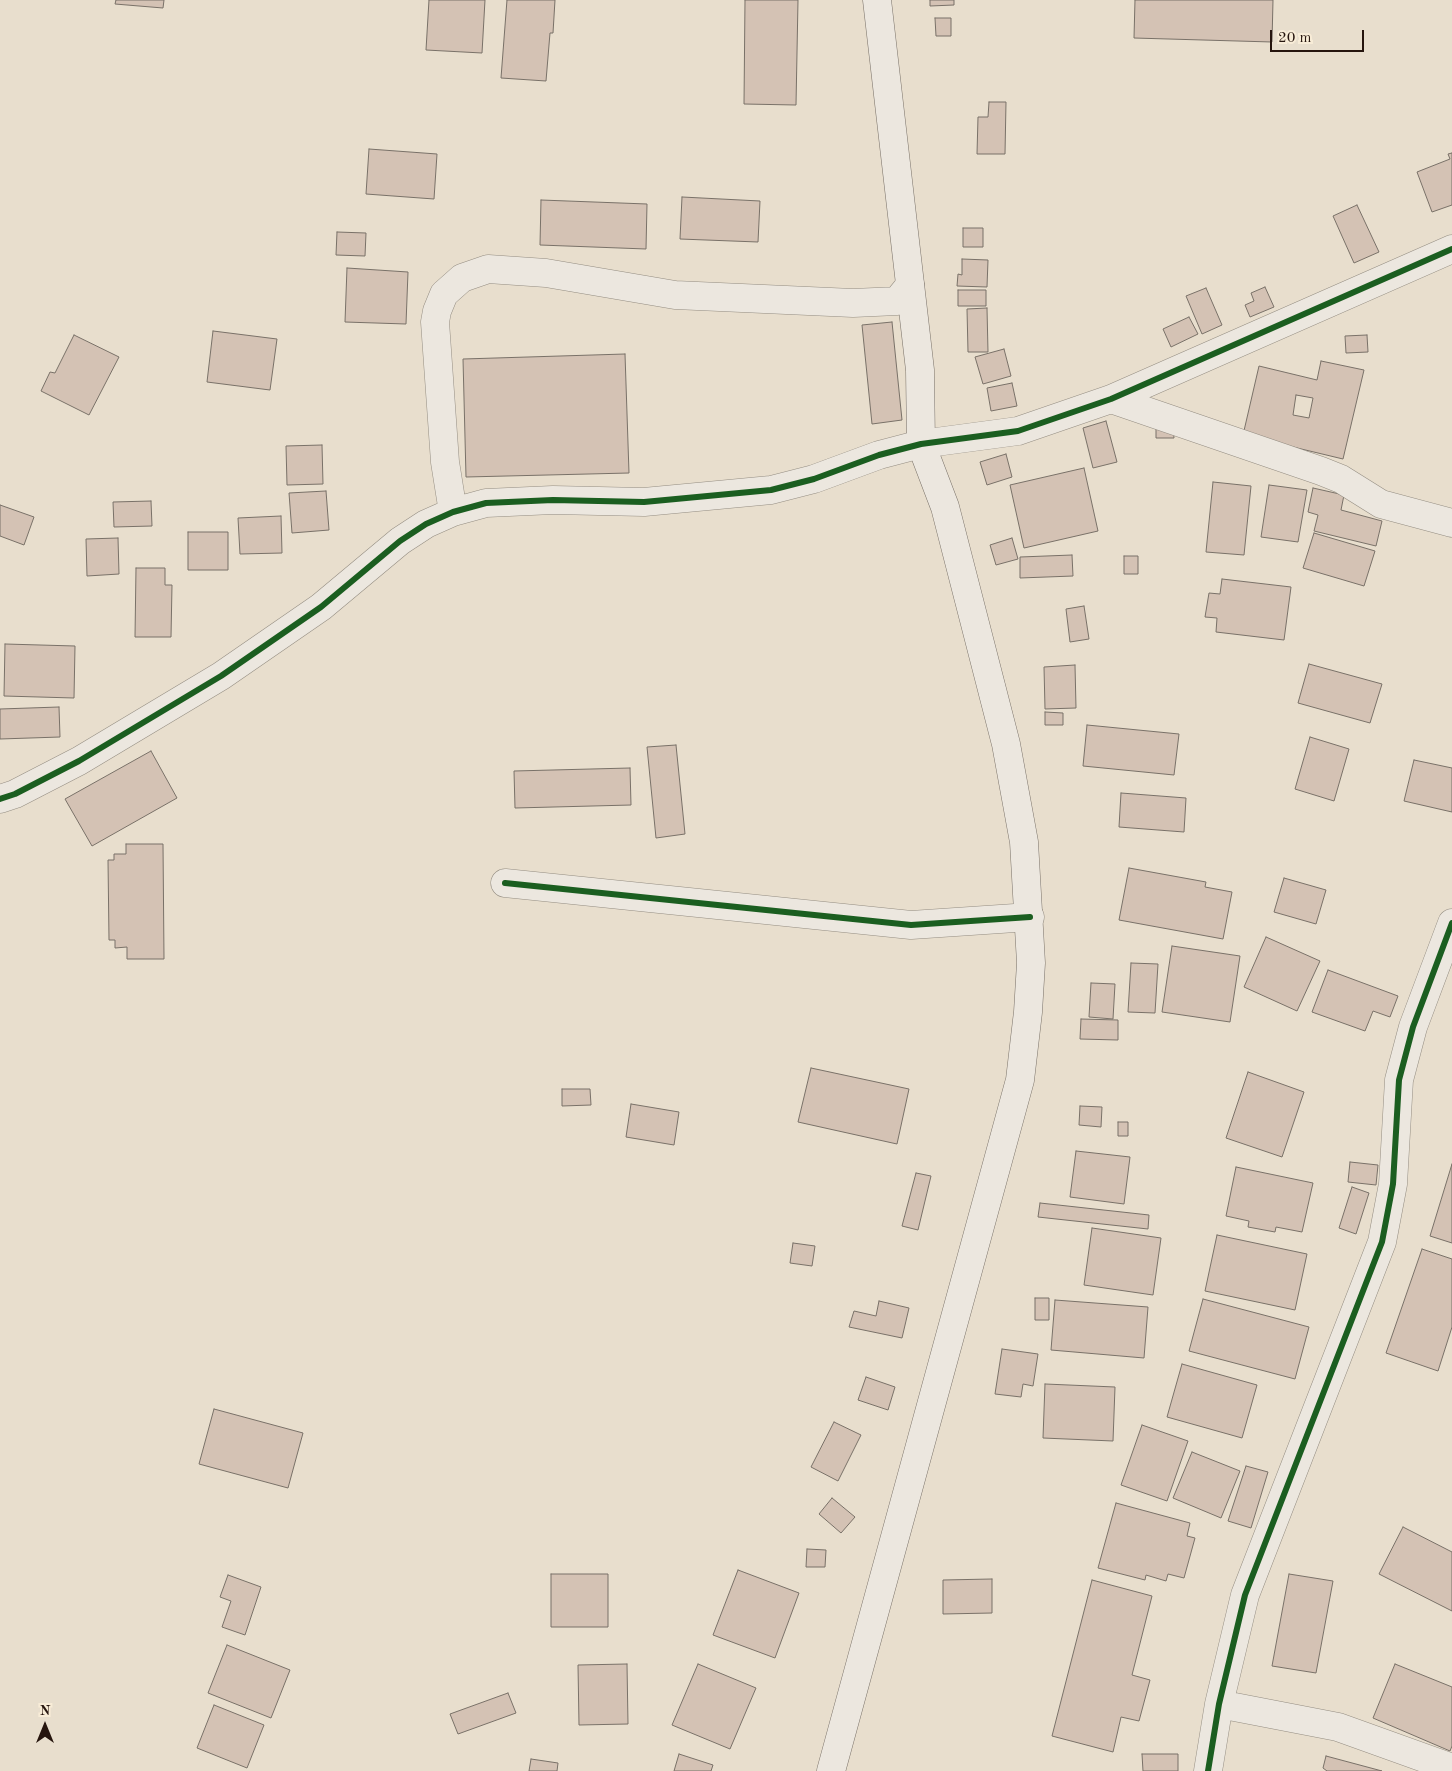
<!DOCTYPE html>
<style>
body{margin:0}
#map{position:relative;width:1452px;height:1771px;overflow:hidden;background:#e8decd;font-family:"Old Standard TT",serif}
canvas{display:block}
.north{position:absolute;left:20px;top:1701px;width:50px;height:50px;-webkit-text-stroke:4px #f8ecd7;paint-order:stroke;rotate:0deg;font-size:14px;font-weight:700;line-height:20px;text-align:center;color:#26150e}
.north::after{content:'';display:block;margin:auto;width:18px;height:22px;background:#26150e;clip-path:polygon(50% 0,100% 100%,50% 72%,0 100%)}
.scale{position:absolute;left:1270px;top:30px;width:94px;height:22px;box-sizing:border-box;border:2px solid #26150e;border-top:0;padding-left:6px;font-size:15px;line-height:18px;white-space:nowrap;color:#26150e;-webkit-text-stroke:4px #f8ecd7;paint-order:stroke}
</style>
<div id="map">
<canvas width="1452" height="1771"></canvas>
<div class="north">N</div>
<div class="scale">20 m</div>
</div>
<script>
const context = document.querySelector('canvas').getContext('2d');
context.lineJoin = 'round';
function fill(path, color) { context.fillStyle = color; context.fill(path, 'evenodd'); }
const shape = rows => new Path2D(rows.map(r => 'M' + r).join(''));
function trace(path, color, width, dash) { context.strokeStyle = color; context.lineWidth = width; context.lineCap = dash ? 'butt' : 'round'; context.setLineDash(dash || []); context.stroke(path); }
const building = shape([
 [116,0,164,0,163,8,115,4,116,0],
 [429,0,485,0,482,53,426,50,429,0],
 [507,0,555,0,553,33,550,33,546,81,501,78,507,0],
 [745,0,798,0,796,105,744,104,745,0],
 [930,0,954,0,954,5,930,6,930,0],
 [1135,0,1273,0,1272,42,1134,38,1135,0],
 [935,18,951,18,951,36,936,36,935,18],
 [989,102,1006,102,1005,154,977,154,978,117,988,117,989,102],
 [369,149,437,154,434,199,366,194,369,149],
 [1452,153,1452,205,1432,212,1417,172,1450,159,1448,154,1452,153],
 [682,197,760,201,758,242,680,239,682,197],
 [541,200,647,204,646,249,540,245,541,200],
 [1357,205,1379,252,1354,263,1333,216,1357,205],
 [963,228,983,228,983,247,963,247,963,228],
 [337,232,366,233,365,256,336,255,337,232],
 [962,259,988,260,987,287,957,286,958,274,962,275,962,259],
 [347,268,408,272,406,324,345,322,347,268],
 [1265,287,1274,307,1250,317,1245,305,1254,301,1251,293,1265,287],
 [1206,288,1222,325,1202,334,1186,296,1206,288],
 [958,290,986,290,986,306,958,306,958,290],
 [987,308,988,352,968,352,967,309,987,308],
 [1189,317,1198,334,1171,347,1163,329,1189,317],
 [892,322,902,420,872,424,862,325,892,322],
 [213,331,277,339,270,390,207,382,213,331],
 [74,335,119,357,89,415,41,391,50,372,55,373,74,335],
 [1367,335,1368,352,1346,353,1345,336,1367,335],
 [1004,349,1011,376,983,384,975,357,1004,349],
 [625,354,629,473,466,477,463,359,625,354],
 [1321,361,1364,370,1343,459,1243,435,1259,366,1317,380,1321,361],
 [1296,395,1313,398,1309,418,1293,415,1296,395],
 [1012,383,1017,406,991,411,987,388,1012,383],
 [1106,421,1117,462,1093,468,1083,428,1106,421],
 [1156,425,1173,425,1174,438,1156,438,1156,425],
 [322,445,323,484,287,485,286,446,322,445],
 [1006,454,1012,477,987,485,980,462,1006,454],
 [1084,468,1098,531,1024,548,1010,485,1084,468],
 [1213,482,1251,486,1244,555,1206,552,1213,482],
 [1269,485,1307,490,1298,542,1261,537,1269,485],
 [1313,488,1344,495,1341,510,1382,521,1376,546,1314,531,1318,515,1308,512,1313,488],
 [326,491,329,530,292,533,289,493,326,491],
 [151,501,152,526,114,527,113,502,151,501],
 [0,505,34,517,24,545,0,536,0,505],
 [281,516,282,553,240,554,238,518,281,516],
 [188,532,228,532,228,570,188,570,188,532],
 [1314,533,1375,551,1364,586,1303,568,1314,533],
 [118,538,119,574,87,576,86,539,118,538],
 [1012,538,1018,559,996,565,990,545,1012,538],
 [1072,555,1073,576,1020,578,1020,557,1072,555],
 [1124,556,1138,556,1138,574,1124,574,1124,556],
 [136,568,165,568,165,585,172,585,171,637,135,637,136,568],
 [1222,579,1291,587,1284,640,1216,632,1217,618,1205,617,1209,593,1220,594,1222,579],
 [1084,606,1089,639,1070,642,1066,609,1084,606],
 [5,644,75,646,74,698,4,696,5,644],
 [1309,664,1382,684,1370,723,1298,703,1309,664],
 [1075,665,1076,708,1045,709,1044,667,1075,665],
 [59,707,60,737,0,739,0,709,59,707],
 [1045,712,1063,713,1063,725,1045,725,1045,712],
 [1087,725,1179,734,1174,775,1083,766,1087,725],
 [1310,737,1349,749,1334,801,1295,789,1310,737],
 [676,745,685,834,656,838,647,747,676,745],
 [151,751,177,798,92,846,65,799,151,751],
 [1414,760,1452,768,1452,812,1404,801,1414,760],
 [630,768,631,805,515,808,514,771,630,768],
 [1121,793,1186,798,1184,832,1119,827,1121,793],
 [126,844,163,844,164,959,127,959,127,947,115,948,115,940,109,940,108,860,114,860,114,854,126,854,126,844],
 [1129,868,1206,882,1205,887,1232,892,1223,939,1119,920,1129,868],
 [1284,878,1326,890,1316,924,1274,912,1284,878],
 [1266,937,1320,961,1297,1011,1244,987,1266,937],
 [1172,946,1240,956,1230,1022,1162,1012,1172,946],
 [1131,963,1158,964,1155,1013,1128,1012,1131,963],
 [1328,970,1398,996,1390,1017,1373,1011,1365,1031,1312,1012,1328,970],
 [1091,983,1115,984,1113,1019,1089,1017,1091,983],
 [1081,1019,1118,1020,1118,1040,1080,1039,1081,1019],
 [811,1068,909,1089,897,1144,798,1122,811,1068],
 [1248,1072,1304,1092,1282,1157,1226,1138,1248,1072],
 [562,1089,590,1089,591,1105,562,1106,562,1089],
 [631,1104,679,1112,674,1145,626,1137,631,1104],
 [1080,1106,1102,1107,1101,1127,1079,1125,1080,1106],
 [1118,1122,1128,1122,1128,1136,1118,1136,1118,1122],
 [1076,1151,1130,1157,1124,1204,1070,1197,1076,1151],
 [1350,1162,1378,1165,1376,1185,1348,1182,1350,1162],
 [1452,1164,1452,1243,1430,1236,1452,1164],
 [1236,1167,1313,1183,1302,1232,1276,1227,1275,1232,1248,1227,1249,1221,1226,1216,1236,1167],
 [916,1173,931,1176,918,1230,902,1226,916,1173],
 [1352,1187,1369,1193,1356,1234,1339,1228,1352,1187],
 [1040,1203,1149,1215,1148,1229,1038,1217,1040,1203],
 [1092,1228,1161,1238,1153,1295,1084,1285,1092,1228],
 [1217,1235,1307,1254,1295,1310,1205,1291,1217,1235],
 [793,1243,815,1246,812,1266,790,1263,793,1243],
 [1422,1249,1452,1259,1452,1327,1438,1371,1386,1353,1422,1249],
 [1035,1298,1049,1298,1049,1320,1035,1320,1035,1298],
 [1203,1299,1309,1327,1295,1379,1189,1351,1203,1299],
 [1055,1300,1148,1307,1144,1358,1051,1350,1055,1300],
 [879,1301,909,1308,902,1338,849,1327,854,1311,876,1316,879,1301],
 [1002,1349,1038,1354,1033,1386,1023,1384,1021,1397,995,1394,1002,1349],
 [1182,1364,1257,1385,1242,1438,1167,1417,1182,1364],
 [866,1377,895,1387,888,1410,858,1400,866,1377],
 [1045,1384,1115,1387,1113,1441,1043,1438,1045,1384],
 [214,1409,303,1433,288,1488,199,1464,214,1409],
 [834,1422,861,1435,838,1481,811,1467,834,1422],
 [1142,1425,1188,1441,1167,1501,1121,1485,1142,1425],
 [1192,1452,1240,1471,1221,1518,1173,1498,1192,1452],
 [1246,1466,1268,1472,1251,1528,1228,1521,1246,1466],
 [832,1498,855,1517,841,1533,819,1514,832,1498],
 [1116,1503,1190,1523,1187,1536,1195,1538,1184,1578,1168,1574,1166,1581,1146,1575,1145,1580,1098,1568,1116,1503],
 [1403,1527,1452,1552,1452,1611,1379,1574,1403,1527],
 [807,1549,826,1550,825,1567,806,1567,807,1549],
 [738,1570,799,1593,775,1658,713,1635,738,1570],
 [551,1574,608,1574,608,1627,551,1627,551,1574],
 [1289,1574,1333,1581,1316,1673,1272,1666,1289,1574],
 [228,1575,261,1587,245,1635,222,1627,231,1601,220,1597,228,1575],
 [992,1579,992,1613,943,1614,943,1580,992,1579],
 [1092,1580,1152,1596,1132,1675,1150,1680,1139,1721,1121,1717,1113,1752,1052,1736,1092,1580],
 [227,1645,290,1670,271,1718,208,1693,227,1645],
 [627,1664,628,1724,579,1725,578,1665,627,1664],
 [698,1664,756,1688,730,1749,672,1725,698,1664],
 [1395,1664,1452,1687,1452,1746,1450,1751,1373,1718,1395,1664],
 [508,1693,516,1713,458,1734,450,1714,508,1693],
 [214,1705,264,1725,247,1768,197,1748,214,1705],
 [679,1754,713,1765,711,1771,674,1771,679,1754],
 [1142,1754,1178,1754,1178,1771,1143,1771,1142,1754],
 [1326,1756,1382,1771,1327,1771,1323,1768,1326,1756],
 [531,1759,558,1763,557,1771,529,1771,531,1759]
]);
fill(building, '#d4c2b4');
trace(building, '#797168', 1);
const street = shape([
 [1111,399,1321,471,1341,479,1381,504,1452,523],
 [453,512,445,462,435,322,437,311,444,294,462,278,488,269,546,273,675,295,853,303,897,301,910,285],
 [0,799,15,794,79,761,221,676,321,607,400,541,426,524,453,512,486,503,553,500,644,502,771,490,814,479,879,455,921,444,1018,431,1111,399,1452,249],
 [505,883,911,925,1030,917],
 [1219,1704,1338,1727,1452,1768],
 [1208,1771,1219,1704,1245,1595,1382,1242,1393,1184,1399,1080,1413,1027,1452,923]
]);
const secondary = shape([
 [831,1771,1020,1080,1028,1012,1031,963,1024,842,1006,744,945,507,921,444,920,370,877,0]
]);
trace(street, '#948d82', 29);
trace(secondary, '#797168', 29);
trace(street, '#ece7df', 28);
trace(secondary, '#ece7df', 28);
trace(shape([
 [0,799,15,794,79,761,221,676,321,607,400,541,426,524,453,512,486,503,553,500,644,502,771,490,814,479,879,455,921,444,1018,431,1111,399,1452,249],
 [505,883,911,925,1030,917],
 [1208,1771,1219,1704,1245,1595,1382,1242,1393,1184,1399,1080,1413,1027,1452,923]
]), '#1b5e20', 6);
</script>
